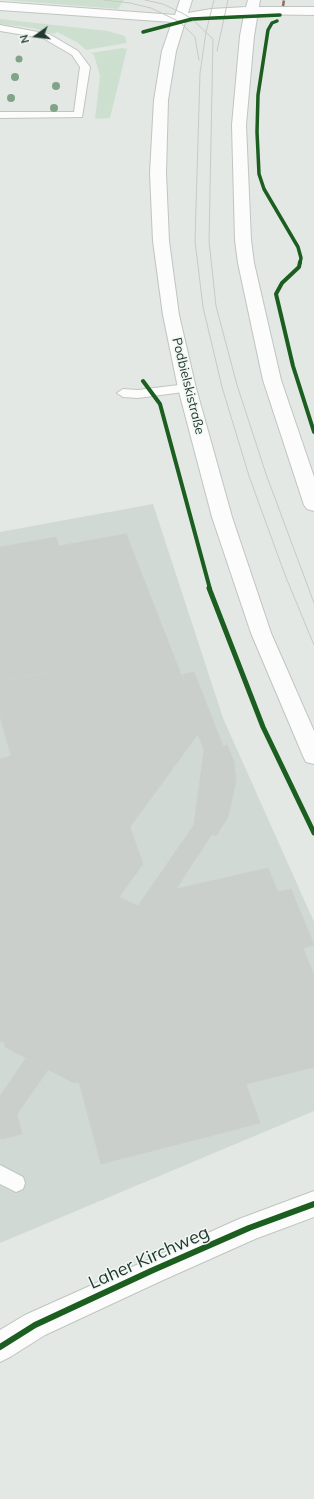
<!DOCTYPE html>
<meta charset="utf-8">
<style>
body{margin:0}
#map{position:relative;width:314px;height:1499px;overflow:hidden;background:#e3e8e5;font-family:Mulish,sans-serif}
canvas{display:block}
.north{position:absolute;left:16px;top:16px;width:40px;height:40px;-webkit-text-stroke:3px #f1f7f3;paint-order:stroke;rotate:256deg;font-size:11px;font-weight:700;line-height:16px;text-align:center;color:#223930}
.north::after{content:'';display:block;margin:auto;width:14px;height:18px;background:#223930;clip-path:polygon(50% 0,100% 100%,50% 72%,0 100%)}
</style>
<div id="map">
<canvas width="314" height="1499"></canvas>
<div class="north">N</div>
</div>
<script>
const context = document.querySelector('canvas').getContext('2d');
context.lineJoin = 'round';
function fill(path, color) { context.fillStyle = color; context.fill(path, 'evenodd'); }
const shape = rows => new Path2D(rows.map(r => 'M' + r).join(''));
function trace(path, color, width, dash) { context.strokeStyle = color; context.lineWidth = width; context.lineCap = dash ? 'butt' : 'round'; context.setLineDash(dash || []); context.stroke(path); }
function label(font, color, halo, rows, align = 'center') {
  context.font = font + ' Mulish,sans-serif'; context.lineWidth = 3; context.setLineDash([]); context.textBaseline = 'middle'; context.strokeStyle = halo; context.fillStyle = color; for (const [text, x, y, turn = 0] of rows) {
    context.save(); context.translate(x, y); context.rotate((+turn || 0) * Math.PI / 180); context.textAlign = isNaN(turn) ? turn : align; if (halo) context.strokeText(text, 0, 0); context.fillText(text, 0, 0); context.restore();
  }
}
fill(shape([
 [153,504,223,718,314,922,314,1111,0,1243,0,532]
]), '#d1d9d4');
fill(shape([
 [5,0,124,0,118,9],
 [0,19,108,31,125,36,127,43,86,50,78,43,57,32,54,34,33,28,0,24],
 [122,48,127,49,110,118,95,119,100,76,94,55,91,53]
]), '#cde0d0');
const building = shape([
 [126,534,184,682,64,706,53,671,0,682,0,547,56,537,59,546,126,534],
 [53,671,64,706,184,682,183,674,194,672,223,746,227,745,234,762,236,781,228,817,216,836,212,834,176,889,268,868,278,892,291,889,314,945,303,948,314,975,314,1067,246,1084,260,1123,101,1164,79,1082,74,1083,5,1047,4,1041,0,1042,0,759,11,756,0,717,0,682,53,671],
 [198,734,204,750,194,825,138,906,119,897,143,864,130,827,198,734],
 [26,1058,48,1070,17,1114,22,1134,2,1139,0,1138,0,1096,26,1058]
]);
fill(building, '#cacfcc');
trace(building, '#ccd1ce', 1);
const lane = shape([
 [0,25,49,34,78,51,90,67,82,117,0,118,0,112,74,112,80,67,72,55,43,38,0,31,0,25],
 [187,384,191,385,193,388,191,391,138,398,123,397,117,393,123,389,138,390,187,384],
 [0,1165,23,1177,25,1183,23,1189,16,1192,0,1184,0,1165]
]);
const street = shape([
 [252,7,314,7,314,15,247,14,245,11,252,7],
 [314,1191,314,1217,255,1239,161,1281,45,1335,10,1357,0,1362,0,1330,25,1315,239,1219,314,1191]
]);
const secondary = shape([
 [180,0,192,0,188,13,211,9,246,7,248,0,260,0,254,36,246,125,251,240,254,263,281,380,314,477,314,511,307,509,304,505,263,380,238,263,235,240,232,125,240,36,244,15,211,17,185,22,176,51,168,100,166,173,169,241,179,315,196,388,232,517,271,633,314,731,314,764,306,762,303,756,251,633,212,517,178,388,163,315,153,241,150,173,154,100,162,51,172,22,0,10,0,2,175,15,180,0]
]);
trace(lane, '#c0c5c2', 2);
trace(street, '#c0c5c2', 2);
trace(secondary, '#bfc5c2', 2);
fill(lane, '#fbfcfb');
fill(street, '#fbfcfb');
fill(secondary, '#fbfcfb');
trace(shape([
 [104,0,130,3,151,8,180,22,195,37,199,60],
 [145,0,163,4,182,13,192,19,213,39,209,241,216,306,237,385,266,474,314,603],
 [214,0,206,32,200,73,195,241,203,307,222,387,249,476,285,575,314,645],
 [217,51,228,0]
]), '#c6cac8', 1);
trace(shape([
 [283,6,284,0]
]), '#8d6e63', 2.5, [5.5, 2.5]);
trace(shape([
 [277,21,272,23,268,30,258,95,257,132,259,174,264,189,298,247,301,258,300,263],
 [143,32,192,19,280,15]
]), '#1b5e20', 3.5);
trace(shape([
 [300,262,299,267,282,283,276,294,293,366,314,432],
 [143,381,160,404,210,589]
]), '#1b5e20', 4);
trace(shape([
 [209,588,263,727,314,833]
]), '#1b5e20', 5);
trace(shape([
 [0,1347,35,1325,151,1271,249,1228,314,1204]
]), '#1b5e20', 6);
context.fillStyle = '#81a489';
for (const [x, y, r] of [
 [19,59,3.5],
 [15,77,4],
 [56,86,4],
 [11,98,4],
 [54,108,4]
]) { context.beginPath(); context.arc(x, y, r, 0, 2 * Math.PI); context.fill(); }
label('13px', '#223930', '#f1f7f3', [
 ["Podbielskistraße",188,386,76]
]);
label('18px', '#223930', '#f1f7f3', [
 ["Laher Kirchweg",149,1258,-24]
]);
</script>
